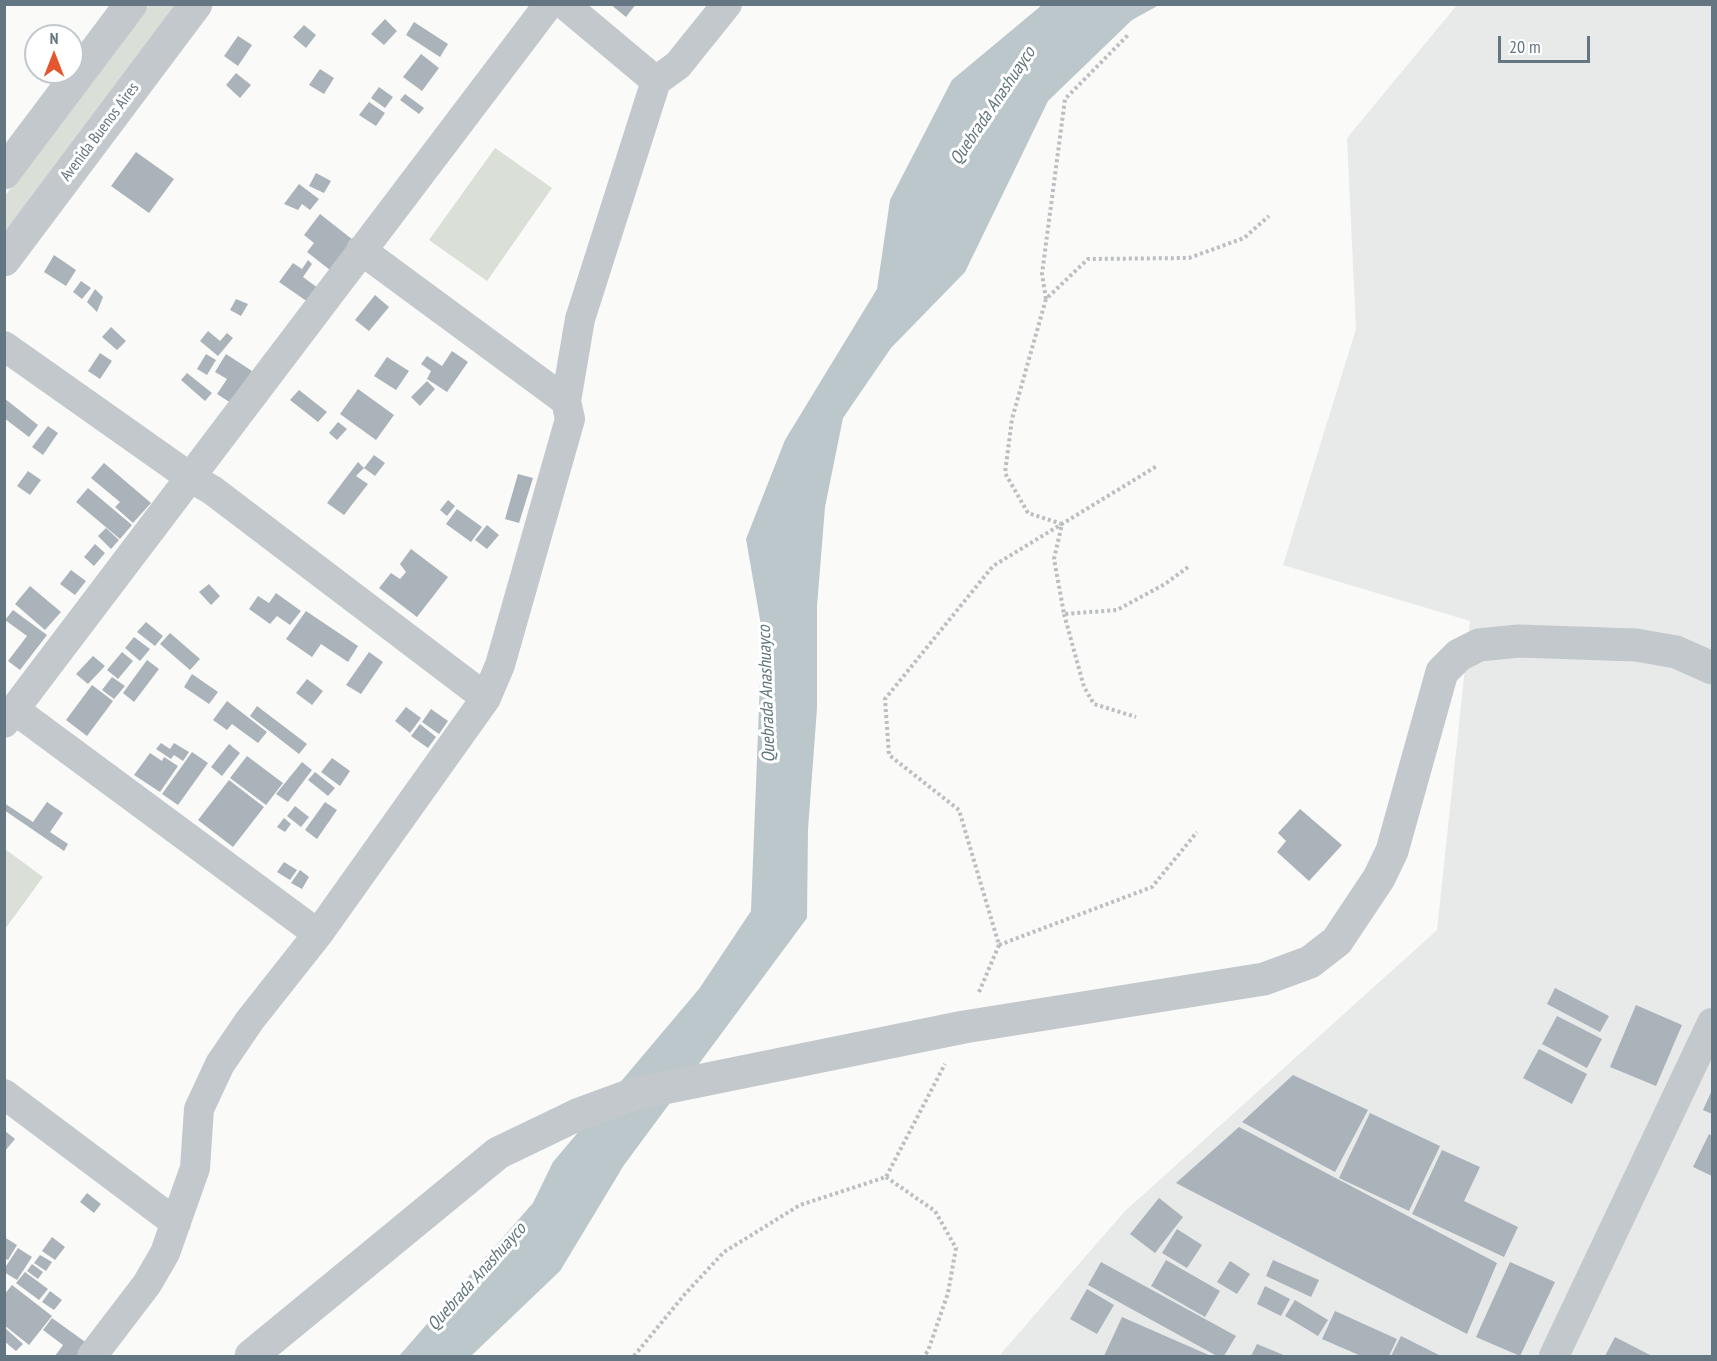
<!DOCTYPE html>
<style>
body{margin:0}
#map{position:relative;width:1717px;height:1361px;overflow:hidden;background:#fafaf8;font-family:"PT Sans Narrow",sans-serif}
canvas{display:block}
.frame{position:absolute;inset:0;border:6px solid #657683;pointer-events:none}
.north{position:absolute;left:24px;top:24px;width:60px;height:60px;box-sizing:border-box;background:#fff;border:2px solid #c1c8cd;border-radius:50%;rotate:0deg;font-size:16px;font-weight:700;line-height:24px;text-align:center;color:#657683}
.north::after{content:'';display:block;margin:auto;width:21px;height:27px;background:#e4572e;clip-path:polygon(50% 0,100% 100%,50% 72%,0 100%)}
.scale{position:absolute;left:1498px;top:36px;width:92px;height:27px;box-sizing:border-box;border:3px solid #657683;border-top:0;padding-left:8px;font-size:18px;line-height:21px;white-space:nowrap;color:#657683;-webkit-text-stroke:4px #fff;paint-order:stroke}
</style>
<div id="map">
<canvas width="1717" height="1361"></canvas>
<div class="frame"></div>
<div class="north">N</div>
<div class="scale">20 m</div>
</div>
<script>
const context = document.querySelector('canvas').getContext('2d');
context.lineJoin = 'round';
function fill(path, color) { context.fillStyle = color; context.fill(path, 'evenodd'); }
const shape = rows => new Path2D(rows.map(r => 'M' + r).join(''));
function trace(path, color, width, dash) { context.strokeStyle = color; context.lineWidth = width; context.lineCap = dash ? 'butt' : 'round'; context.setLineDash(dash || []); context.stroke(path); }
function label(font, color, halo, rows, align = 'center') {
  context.font = font + ' "PT Sans Narrow",sans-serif'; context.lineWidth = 6; context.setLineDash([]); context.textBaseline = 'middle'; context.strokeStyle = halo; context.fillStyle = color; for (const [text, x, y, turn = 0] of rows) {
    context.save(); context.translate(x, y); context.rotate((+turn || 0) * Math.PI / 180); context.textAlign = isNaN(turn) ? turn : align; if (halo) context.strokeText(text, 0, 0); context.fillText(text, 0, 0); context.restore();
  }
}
fill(shape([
 [1457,5,1712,5,1712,1356,999,1356,1124,1212,1437,930,1470,621,1283,565,1356,329,1347,138]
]), '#e8e9e9');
fill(shape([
 [149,5,175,5,5,231,4,197],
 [495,148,552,188,487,281,429,240],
 [5,849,43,877,5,929]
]), '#dadfd7');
fill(shape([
 [1042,5,1159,5,1132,20,1048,101,965,272,891,348,843,418,825,507,817,606,817,708,808,829,807,918,624,1165,560,1271,471,1356,399,1356,533,1203,553,1162,699,989,751,911,762,631,746,539,785,440,877,289,890,200,952,80]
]), '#bbc7cb');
fill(shape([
 [610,4,636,4,626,17],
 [385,19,397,31,384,45,371,34],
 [414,22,448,44,440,57,406,35],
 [304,25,316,35,306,48,293,37],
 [238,36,252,45,238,66,224,56],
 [421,54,439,68,422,91,403,77],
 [320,69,334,78,324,94,309,85],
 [236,73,251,85,240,98,226,85],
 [379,87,393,97,385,108,371,98],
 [405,94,424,108,419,114,400,100],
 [369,102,385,113,376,126,359,115],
 [136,152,174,179,149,213,111,186],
 [316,173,331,181,324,193,309,186],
 [299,184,319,199,310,210,302,204,298,210,284,204],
 [320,214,353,240,330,270,307,252,314,243,304,235],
 [54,255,76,270,66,286,44,272],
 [308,260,312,264,303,277,318,288,308,302,279,282,293,263,302,269],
 [81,281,91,288,82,299,73,292],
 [95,289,103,297,97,312,87,302],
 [375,295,389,307,369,331,355,320],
 [236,299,248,304,241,316,230,310],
 [111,327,126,341,117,350,102,337],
 [208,331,220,341,227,333,233,338,218,356,200,341],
 [452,351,468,362,447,392,427,379,431,371,421,364,427,356,442,366],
 [100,353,112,361,100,379,88,371],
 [206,354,216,360,207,375,197,369],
 [226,354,252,371,231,403,217,394,227,379,215,372],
 [387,357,409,371,396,390,374,376],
 [187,373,212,393,205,401,181,380],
 [427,381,435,389,420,406,411,397],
 [358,389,394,415,376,440,340,414],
 [299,390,327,412,318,422,290,400],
 [4,398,38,425,29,437,4,418],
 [338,422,347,429,337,440,329,433],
 [48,426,58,433,43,455,32,447],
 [374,455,385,463,375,476,364,468,356,476,368,484,344,515,327,503,358,462,364,468],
 [104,463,151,503,133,523,115,507,120,502,91,478],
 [28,471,41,480,30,495,17,486],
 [518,474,533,478,519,523,505,519],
 [88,488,132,525,120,539,76,502],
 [448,500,455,506,447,516,440,510],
 [457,509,482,527,471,542,446,524],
 [487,525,499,535,487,549,475,540],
 [106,528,119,540,111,549,98,536],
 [95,544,105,553,94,566,84,557],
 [411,549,448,577,417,617,379,588,391,573,400,579,406,572,400,564],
 [71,570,86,581,75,595,60,584],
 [209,584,220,596,211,605,199,592],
 [30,586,61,612,45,630,15,604],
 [276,593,301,611,290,625,277,616,270,624,249,609,258,596,269,603],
 [13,610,47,635,20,670,8,661,27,636,5,620],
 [306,611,358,646,348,662,321,644,312,657,286,639],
 [146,622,163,636,155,646,137,632],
 [170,633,200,659,190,670,160,644],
 [134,637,150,649,140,661,125,648],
 [122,652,133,661,118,679,107,670],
 [369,652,383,662,361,694,346,685],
 [93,656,105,666,88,684,76,674],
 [147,660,159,669,134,702,123,693],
 [192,674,218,692,209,704,184,687],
 [112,677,125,686,114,699,102,690],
 [307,679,323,691,312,705,296,693],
 [92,685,113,701,87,736,66,720],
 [227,701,267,732,258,743,232,724,227,730,213,720],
 [257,706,307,744,299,754,250,716],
 [406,707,421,718,410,733,395,721],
 [431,709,448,721,439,734,422,722],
 [420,724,436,737,428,748,411,736],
 [161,743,170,749,174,743,189,752,183,761,174,755,171,759,156,749],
 [229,744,240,753,222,776,211,767],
 [192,752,208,763,178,805,162,794],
 [150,753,162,761,164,757,178,766,160,792,134,775],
 [247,756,283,783,266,805,230,778],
 [332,758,350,771,340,786,321,772],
 [302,762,312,770,288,802,276,794],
 [315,772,335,788,328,796,308,780],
 [229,780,264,807,233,847,198,820],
 [47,802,63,813,50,832,68,844,64,851,4,810,4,803,33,822],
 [325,802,337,810,317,839,305,830],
 [295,806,309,817,301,827,287,816],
 [1300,809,1342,845,1309,881,1277,852,1286,841,1278,833],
 [284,818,291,824,285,832,277,827],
 [284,862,297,870,290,880,277,872],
 [300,870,309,877,302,889,291,883],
 [1555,988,1609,1016,1600,1032,1547,1004],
 [1636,1005,1682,1025,1656,1086,1610,1067],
 [1557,1016,1602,1039,1587,1068,1542,1044],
 [1539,1049,1587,1074,1572,1104,1523,1078],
 [1293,1075,1368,1110,1335,1172,1242,1122],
 [1712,1090,1712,1114,1703,1110],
 [1370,1113,1440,1146,1409,1211,1339,1178],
 [1239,1127,1497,1263,1467,1334,1176,1183],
 [4,1130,15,1139,4,1152],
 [1709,1134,1712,1136,1712,1176,1693,1167],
 [1442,1150,1480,1167,1464,1201,1518,1227,1504,1257,1412,1214],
 [87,1193,101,1204,94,1213,80,1202],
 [1159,1198,1183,1217,1155,1253,1130,1234],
 [1177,1229,1202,1245,1187,1268,1162,1253],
 [4,1237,17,1245,8,1260,4,1258],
 [52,1237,65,1247,55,1260,42,1251],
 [18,1248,32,1257,17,1280,4,1272,4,1269],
 [40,1255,52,1262,46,1271,34,1263],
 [1166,1260,1220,1291,1205,1317,1151,1286],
 [1273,1260,1319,1280,1311,1297,1266,1276],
 [1230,1261,1250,1274,1237,1294,1217,1282],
 [1101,1262,1236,1336,1224,1356,1217,1356,1088,1285],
 [1510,1262,1555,1282,1520,1356,1476,1337],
 [32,1264,43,1272,38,1279,27,1271],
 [25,1272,48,1289,39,1300,16,1283],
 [12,1285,52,1316,29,1345,4,1325,4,1295],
 [1265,1286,1290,1299,1281,1316,1257,1304],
 [1087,1289,1114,1305,1097,1334,1070,1319],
 [50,1291,62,1300,54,1310,42,1302],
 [1295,1300,1328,1320,1318,1336,1285,1316],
 [1335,1311,1397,1339,1389,1356,1361,1356,1322,1339],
 [1122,1317,1211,1356,1104,1356],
 [52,1318,88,1344,78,1356,55,1356,63,1345,43,1330],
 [4,1327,23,1344,16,1351,4,1341],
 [1401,1336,1441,1356,1391,1356],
 [1615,1337,1652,1356,1605,1356],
 [1257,1344,1286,1356,1251,1356]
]), '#aab3b9');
trace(shape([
 [1046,299,1042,274,1065,99,1128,35],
 [1188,567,1165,584,1117,610,1064,614,1054,559,1062,524,1028,513,1005,473,1012,419,1046,299,1088,259,1189,258,1244,238,1269,216],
 [1064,614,1084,687,1094,704,1136,717],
 [999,945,1152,887,1197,832],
 [979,992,999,945,959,810,889,755,885,699,993,566,1157,466],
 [886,1177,935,1211,956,1248,948,1293,928,1351,924,1356],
 [634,1356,685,1294,724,1252,800,1205,886,1177,945,1064]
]), '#bbbfc2', 4, [3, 3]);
trace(shape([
 [564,4,656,81,678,65,727,4],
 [4,346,191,478,212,490,486,698],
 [566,401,580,319,656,81],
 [15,710,318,934],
 [4,723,549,4],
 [4,1094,176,1223],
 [92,1356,147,1284,165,1253,195,1168,199,1109,220,1064,250,1020,318,934,486,698,500,665,570,419,566,401,361,250],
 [1554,1356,1712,1023]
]), '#c3c8cc', 30);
trace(shape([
 [4,173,131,4],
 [4,260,196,4],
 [251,1356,498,1153,577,1115,634,1094,964,1027,1264,979,1310,962,1337,941,1379,878,1392,851,1442,672,1459,655,1479,645,1519,641,1636,645,1676,652,1712,668]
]), '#c3c8cc', 33);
label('16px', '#657683', '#fff', [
 ["Avenida Buenos Aires",100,132,-53]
]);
label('italic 18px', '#60757c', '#fff', [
 ["Quebrada Anashuayco",993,106,-56],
 ["Quebrada Anashuayco",767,694,-92],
 ["Quebrada Anashuayco",477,1277,-48]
]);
</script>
